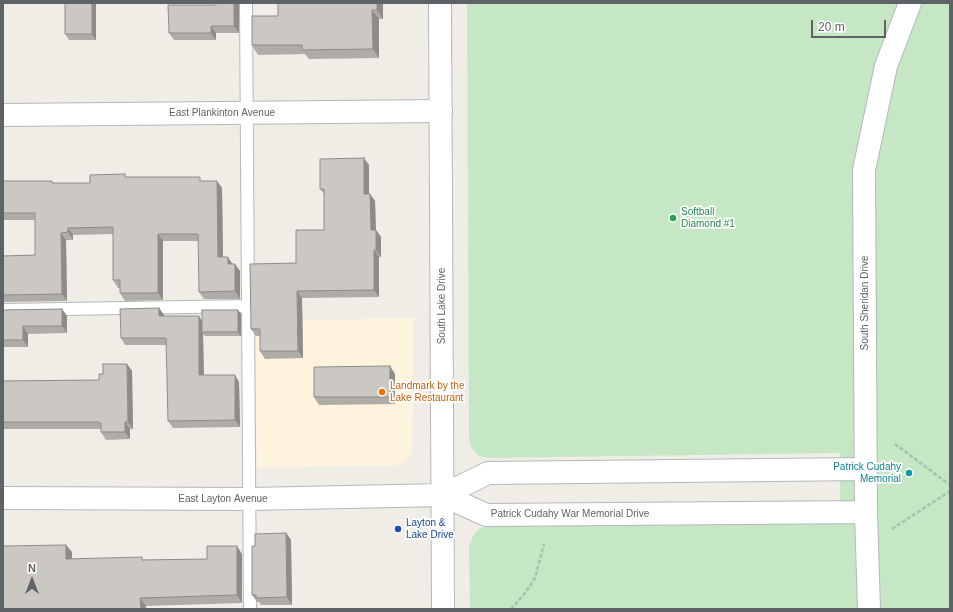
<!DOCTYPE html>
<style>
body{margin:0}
#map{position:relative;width:953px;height:612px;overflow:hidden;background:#f0ede7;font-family:Arial,sans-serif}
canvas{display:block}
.frame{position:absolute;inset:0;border:4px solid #5e6367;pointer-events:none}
.north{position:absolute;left:12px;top:560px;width:40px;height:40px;-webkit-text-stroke:3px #fff;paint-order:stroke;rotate:0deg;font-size:11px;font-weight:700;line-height:16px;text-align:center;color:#5e6367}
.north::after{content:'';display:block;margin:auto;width:14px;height:18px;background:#5e6367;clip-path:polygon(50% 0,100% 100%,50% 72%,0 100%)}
.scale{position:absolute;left:811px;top:20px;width:75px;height:18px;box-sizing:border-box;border:2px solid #5e6367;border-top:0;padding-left:5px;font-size:12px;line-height:14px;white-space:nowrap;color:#5e6367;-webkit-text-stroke:3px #fff;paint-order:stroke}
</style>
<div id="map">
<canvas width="953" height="612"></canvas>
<div class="frame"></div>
<div class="north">N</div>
<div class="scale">20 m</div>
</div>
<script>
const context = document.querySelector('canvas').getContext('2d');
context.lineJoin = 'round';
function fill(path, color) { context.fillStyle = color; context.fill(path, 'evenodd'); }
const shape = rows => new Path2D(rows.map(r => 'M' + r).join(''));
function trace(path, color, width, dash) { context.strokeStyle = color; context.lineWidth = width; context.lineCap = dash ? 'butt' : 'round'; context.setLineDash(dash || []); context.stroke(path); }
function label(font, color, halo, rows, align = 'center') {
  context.font = font + ' Arial,sans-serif'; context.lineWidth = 3.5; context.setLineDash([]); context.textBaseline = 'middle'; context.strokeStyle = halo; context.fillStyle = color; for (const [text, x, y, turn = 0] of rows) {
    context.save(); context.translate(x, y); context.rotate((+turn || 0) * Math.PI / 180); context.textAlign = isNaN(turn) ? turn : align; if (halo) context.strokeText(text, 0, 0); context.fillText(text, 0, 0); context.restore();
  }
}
fill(shape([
 [414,318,412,453,406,461,397,465,257,468,255,322]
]), '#fef4de');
fill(shape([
 [467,3,950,3,950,609,470,609,469,547,473,536,479,529,489,526,840,523,840,453,488,458,479,456,472,449,469,439]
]), '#c6e7c4');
const lane = shape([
 [246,3,250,609],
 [3,310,248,306]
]);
const street = shape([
 [3,115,441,111],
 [443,495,488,473,866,469],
 [443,495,486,515,866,512],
 [869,609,866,512,864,170,886,66,910,3]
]);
const secondary = shape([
 [440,3,443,609],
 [3,498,250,499,443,495]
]);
trace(lane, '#b4b7bb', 14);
trace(street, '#b4b7bb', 24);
trace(secondary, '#b3b7bb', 24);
trace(shape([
 [895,444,950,485],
 [892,529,950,491],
 [511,609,526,592,535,578,544,544]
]), '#9dc8a6', 2.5, [4, 2]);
trace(lane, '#fff', 12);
trace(street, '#fff', 22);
trace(secondary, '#fff', 22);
fill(shape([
 [96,3,96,40,69,40,65,34],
 [239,3,239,33,216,33,216,40,174,40,169,33,216,5],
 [383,3,383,19,379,19,379,58,309,59,305,54,258,55,252,45,278,16],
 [369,165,369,194,370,194,375,201,376,230,381,237,381,257,379,257,379,297,302,298,303,358,265,359,260,351,260,336,256,336,251,329,296,263,324,230,324,194,320,189],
 [127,177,203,181,217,181,222,188,223,257,233,264,240,271,240,299,204,299,199,292,199,241,163,241,163,300,125,301,120,293,120,288,118,288,113,280,113,234,73,235,73,240,66,240,67,301,3,302,3,256,35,255,35,220,3,220,3,181,53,183,90,183],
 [159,308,164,315,164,316,202,321,241,314,241,336,205,336,203,334,204,375,239,382,240,427,173,428,168,421,167,345,125,345,121,338],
 [62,309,67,316,67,333,28,334,28,347,3,347,3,310],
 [127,364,132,371,133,429,130,429,130,439,106,440,101,432,101,429,3,429,3,381,99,380,103,374],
 [395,374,395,404,319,405,314,397],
 [286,533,291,540,292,605,261,605,259,602,257,602,252,595,255,546],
 [72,552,72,559,144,560,207,559,242,554,242,603,146,606,3,609]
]), '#afaca8');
fill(shape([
 [92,3,96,3,96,40,92,34],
 [234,3,239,3,239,33,234,26],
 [377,3,383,3,383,19,377,10],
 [372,10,379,19,379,58,373,49],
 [211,26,216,33,216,40,211,33],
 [364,158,369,165,369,201,364,194],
 [217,181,222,188,223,265,218,257],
 [370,194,375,201,376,237,371,230],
 [68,228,73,235,73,240,68,232],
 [376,230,381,237,381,257,376,250],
 [61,233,66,240,67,301,62,294],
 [158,234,163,241,163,300,158,293],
 [374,250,379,257,379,297,374,290],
 [228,257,233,265,228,264],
 [235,264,240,271,240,299,235,291],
 [297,291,302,298,303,358,298,351],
 [159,308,164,315,164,323,159,316],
 [62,309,67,316,67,333,62,326],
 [238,310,241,314,241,336,238,332],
 [199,316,203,323,202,332,203,334,204,382,199,375],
 [23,326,28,334,28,347,23,340],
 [127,364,132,371,133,429,128,422],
 [390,366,395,374,395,404,390,397],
 [235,375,239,382,240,427,235,420],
 [125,422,130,429,130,439,125,432],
 [286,533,291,540,292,605,287,597],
 [66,545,72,552,72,567,66,559],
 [237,546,242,554,242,603,237,595],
 [140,598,146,606,146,609,141,609]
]), '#8e8c88');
const building = shape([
 [65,3,92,3,92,34,65,34,65,3],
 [216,3,234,3,234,26,211,26,211,33,169,33,168,5,216,5,216,3],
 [278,3,377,3,377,10,372,10,373,49,302,50,302,45,252,45,252,16,278,16,278,3],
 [364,158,364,194,370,194,371,230,376,230,376,250,374,250,374,290,297,291,298,351,260,351,260,329,251,329,250,264,296,263,296,230,324,230,324,189,320,189,320,159,364,158],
 [125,174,125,177,200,177,200,181,217,181,218,257,228,257,228,264,235,264,235,291,199,292,198,234,158,234,158,293,120,293,120,280,113,280,113,227,68,228,68,232,61,233,62,294,3,295,3,256,35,255,35,213,3,213,3,181,52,181,52,183,90,183,90,175,125,174],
 [159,308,159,316,199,316,199,375,235,375,235,420,168,421,166,338,121,338,120,309,159,308],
 [62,309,62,326,23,326,23,340,3,340,3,310,62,309],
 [202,310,238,310,238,332,202,332,202,310],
 [103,364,127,364,128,422,125,422,125,432,101,432,101,423,99,423,99,422,3,422,3,381,99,380,99,374,103,374,103,364],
 [390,366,390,397,314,397,314,367,390,366],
 [286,533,287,597,256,598,256,595,252,595,252,546,255,546,255,534,286,533],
 [66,545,66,559,142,557,142,560,207,559,207,546,237,546,237,595,140,598,141,609,3,609,3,546,66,545]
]);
fill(building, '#cbc8c3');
trace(building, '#8e8c88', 1);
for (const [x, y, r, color] of [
 [673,218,4,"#2e9e5b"],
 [382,392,4,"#e8710a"],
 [909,473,4,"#0f9aa8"],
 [398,529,4,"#1a4fb4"]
]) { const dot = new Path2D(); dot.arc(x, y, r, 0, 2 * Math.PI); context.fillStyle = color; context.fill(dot); trace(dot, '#fff', 1.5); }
label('10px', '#5e6367', '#fff', [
 ["East Plankinton Avenue",222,113],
 ["South Sheridan Drive",865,303,-90],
 ["South Lake Drive",442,306,-90],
 ["East Layton Avenue",223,499],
 ["Patrick Cudahy War Memorial Drive",570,514]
]);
label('10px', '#27864d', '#fff', [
 ["Softball",681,212],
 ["Diamond #1",681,224]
], 'left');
label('10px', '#c56008', '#fff', [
 ["Landmark by the",390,386],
 ["Lake Restaurant",390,398]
], 'left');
label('10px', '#0d838f', '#fff', [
 ["Patrick Cudahy",901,467],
 ["Memorial",901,479]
], 'right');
label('10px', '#164399', '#fff', [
 ["Layton &",406,523],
 ["Lake Drive",406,535]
], 'left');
</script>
